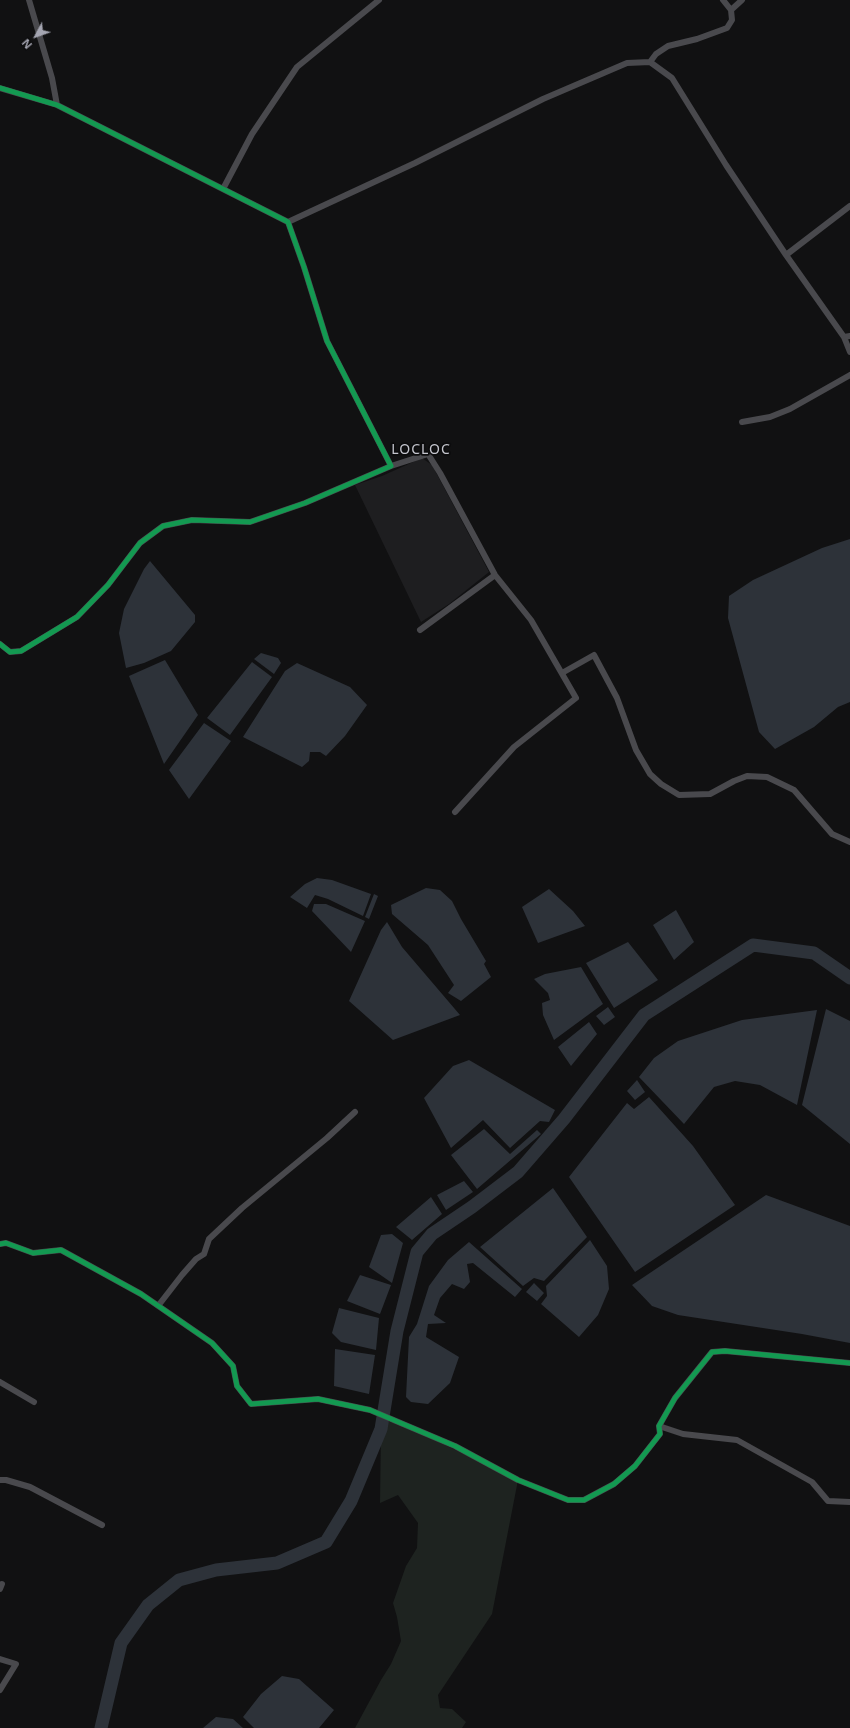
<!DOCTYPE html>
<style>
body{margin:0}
#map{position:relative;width:850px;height:1728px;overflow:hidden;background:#111112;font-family:"Noto Sans",sans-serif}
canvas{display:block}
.north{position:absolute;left:16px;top:16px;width:40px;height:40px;-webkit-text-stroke:3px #0c0c0d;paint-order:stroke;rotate:229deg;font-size:11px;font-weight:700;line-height:16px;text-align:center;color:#a4a5b1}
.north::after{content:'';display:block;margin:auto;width:14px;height:18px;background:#a4a5b1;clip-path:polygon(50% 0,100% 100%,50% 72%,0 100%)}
</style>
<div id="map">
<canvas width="850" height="1728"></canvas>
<div class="north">N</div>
</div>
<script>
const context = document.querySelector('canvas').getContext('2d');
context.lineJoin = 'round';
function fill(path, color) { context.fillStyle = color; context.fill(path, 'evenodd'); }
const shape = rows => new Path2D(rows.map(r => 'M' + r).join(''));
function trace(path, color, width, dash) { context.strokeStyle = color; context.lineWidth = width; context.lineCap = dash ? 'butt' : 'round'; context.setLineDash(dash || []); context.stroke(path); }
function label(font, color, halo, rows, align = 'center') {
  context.font = font + ' "Noto Sans",sans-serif'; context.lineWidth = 3.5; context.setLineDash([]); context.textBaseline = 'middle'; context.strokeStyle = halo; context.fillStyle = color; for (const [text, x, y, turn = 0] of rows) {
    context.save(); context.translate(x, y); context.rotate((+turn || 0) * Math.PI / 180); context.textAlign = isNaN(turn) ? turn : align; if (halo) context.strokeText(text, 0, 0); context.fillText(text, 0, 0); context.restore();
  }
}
fill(shape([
 [422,458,432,465,489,572,449,604,421,622,355,485,382,476]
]), '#1e1e20');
fill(shape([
 [382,1420,404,1425,518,1480,492,1614,438,1695,440,1708,452,1709,466,1722,462,1728,355,1728,381,1680,391,1664,401,1641,397,1617,393,1603,406,1566,417,1548,418,1523,398,1495,380,1503,381,1429]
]), '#1e2320');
fill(shape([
 [850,539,850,702,838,707,814,727,775,749,759,732,728,618,729,596,753,580,822,548],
 [150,561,195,615,195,622,171,651,144,663,126,668,119,633,124,609,144,569],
 [261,653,278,658,281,663,274,674,254,659],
 [165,660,198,715,164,764,129,676],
 [252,662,272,677,230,735,207,718],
 [297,663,350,687,367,705,345,736,326,756,320,752,310,752,309,761,302,767,243,737,285,671],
 [204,723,231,741,189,799,169,770],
 [317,878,332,880,371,894,363,916,328,899,315,895,307,908,290,897,305,884],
 [426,888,440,890,452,901,461,919,486,961,484,964,491,977,461,1001,448,993,454,985,428,945,392,914,391,905],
 [549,889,573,911,585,926,538,943,522,907],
 [374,894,378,896,369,919,365,917],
 [314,904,326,904,365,921,351,952,312,911],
 [676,910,694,942,674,960,653,925],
 [387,922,402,947,460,1015,393,1040,349,1001,381,930],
 [628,942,658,980,614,1008,586,963],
 [581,967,603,1004,554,1040,543,1015,542,1003,550,1000,548,993,534,979,545,974],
 [608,1007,615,1017,604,1025,596,1016],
 [826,1009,850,1021,850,1144,802,1105],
 [817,1010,797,1105,760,1085,735,1081,714,1087,684,1124,639,1077,654,1058,678,1041,742,1020],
 [589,1022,597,1034,571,1066,558,1047],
 [469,1060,555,1110,549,1122,540,1121,510,1148,483,1120,451,1148,424,1098,453,1066],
 [637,1080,645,1092,635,1100,627,1091],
 [649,1097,693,1146,735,1205,635,1272,569,1177,627,1103,634,1109],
 [484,1129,510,1154,537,1130,541,1134,477,1189,451,1155],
 [464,1181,473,1192,446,1210,437,1195],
 [553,1188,587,1237,544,1281,534,1278,523,1286,480,1247],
 [766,1195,850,1226,850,1343,802,1334,678,1315,652,1306,632,1285],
 [431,1197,442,1214,412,1240,396,1227],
 [392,1234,403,1243,392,1283,369,1267,381,1235],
 [590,1240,607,1266,609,1289,598,1315,579,1337,541,1304,547,1296,546,1286],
 [469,1242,522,1289,515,1297,473,1263,467,1264,470,1282,464,1289,452,1284,440,1298,434,1315,446,1323,428,1324,426,1337,459,1357,450,1383,428,1404,411,1402,406,1397,409,1337,417,1324,429,1286,448,1260],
 [360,1275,391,1285,380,1314,347,1301],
 [534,1283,544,1293,537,1301,526,1292],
 [339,1308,379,1318,376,1350,341,1342,332,1333],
 [335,1349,375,1355,369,1394,334,1386],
 [282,1676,299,1679,334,1710,319,1728,254,1728,243,1717,261,1694],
 [216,1717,233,1719,243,1728,203,1728]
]), '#2d3239');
trace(shape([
 [101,1728,121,1643,148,1605,179,1580,216,1570,277,1563,326,1542,351,1501,381,1429,397,1331,417,1252,432,1234,472,1207,518,1172,564,1119,644,1015,753,945,814,953,850,978]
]), '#2d3239', 13);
trace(shape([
 [29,0,52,78,57,105],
 [731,10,742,0],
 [650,62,656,54,668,46,697,39,727,28,732,20,731,10,723,0],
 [0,88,57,105,288,222,304,267,327,341,391,466,305,503,250,522,192,520,163,526,140,543,108,585,77,617,21,651,10,652,0,644],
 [223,189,252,134,297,67,379,0],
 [288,222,415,163,543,99,627,63,650,62,672,78,726,165,786,255,844,337,850,336],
 [786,255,850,206],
 [844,337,850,352],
 [742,422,770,417,790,409,850,375],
 [391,466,428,454,440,473,495,575,531,620,576,698,514,747,455,812],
 [420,630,495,575],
 [562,673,594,655,617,698,636,750,650,774,661,784,679,795,710,794,734,781,747,776,767,777,794,790,832,834,850,842],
 [0,1244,6,1243,33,1253,61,1250,141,1294,212,1343,233,1366,237,1386,251,1404,318,1399,370,1410,455,1446,518,1480,568,1500,584,1500,614,1484,635,1466,660,1434,659,1426,675,1398,712,1352,725,1351,850,1363],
 [158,1306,182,1275,196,1259,204,1254,209,1239,242,1208,327,1138,355,1112],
 [0,1382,34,1402],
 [659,1426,683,1434,737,1440,812,1482,828,1501,850,1502],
 [0,1480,6,1480,30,1487,102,1525],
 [0,1589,2,1584],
 [0,1659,16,1664,0,1690]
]), '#49494d', 6);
trace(shape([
 [0,88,57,105,288,222,304,267,327,341,391,466,305,503,250,522,192,520,163,526,140,543,108,585,77,617,21,651,10,652,0,644],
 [0,1244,6,1243,33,1253,61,1250,141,1294,212,1343,233,1366,237,1386,251,1404,318,1399,370,1410,455,1446,518,1480,568,1500,584,1500,614,1484,635,1466,660,1434,659,1426,675,1398,712,1352,725,1351,850,1363]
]), '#139951', 5);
context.letterSpacing = '1px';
label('14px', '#c4c5cd', '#0c0c0d', [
 ["LOCLOC",421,450]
]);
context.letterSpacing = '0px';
</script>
